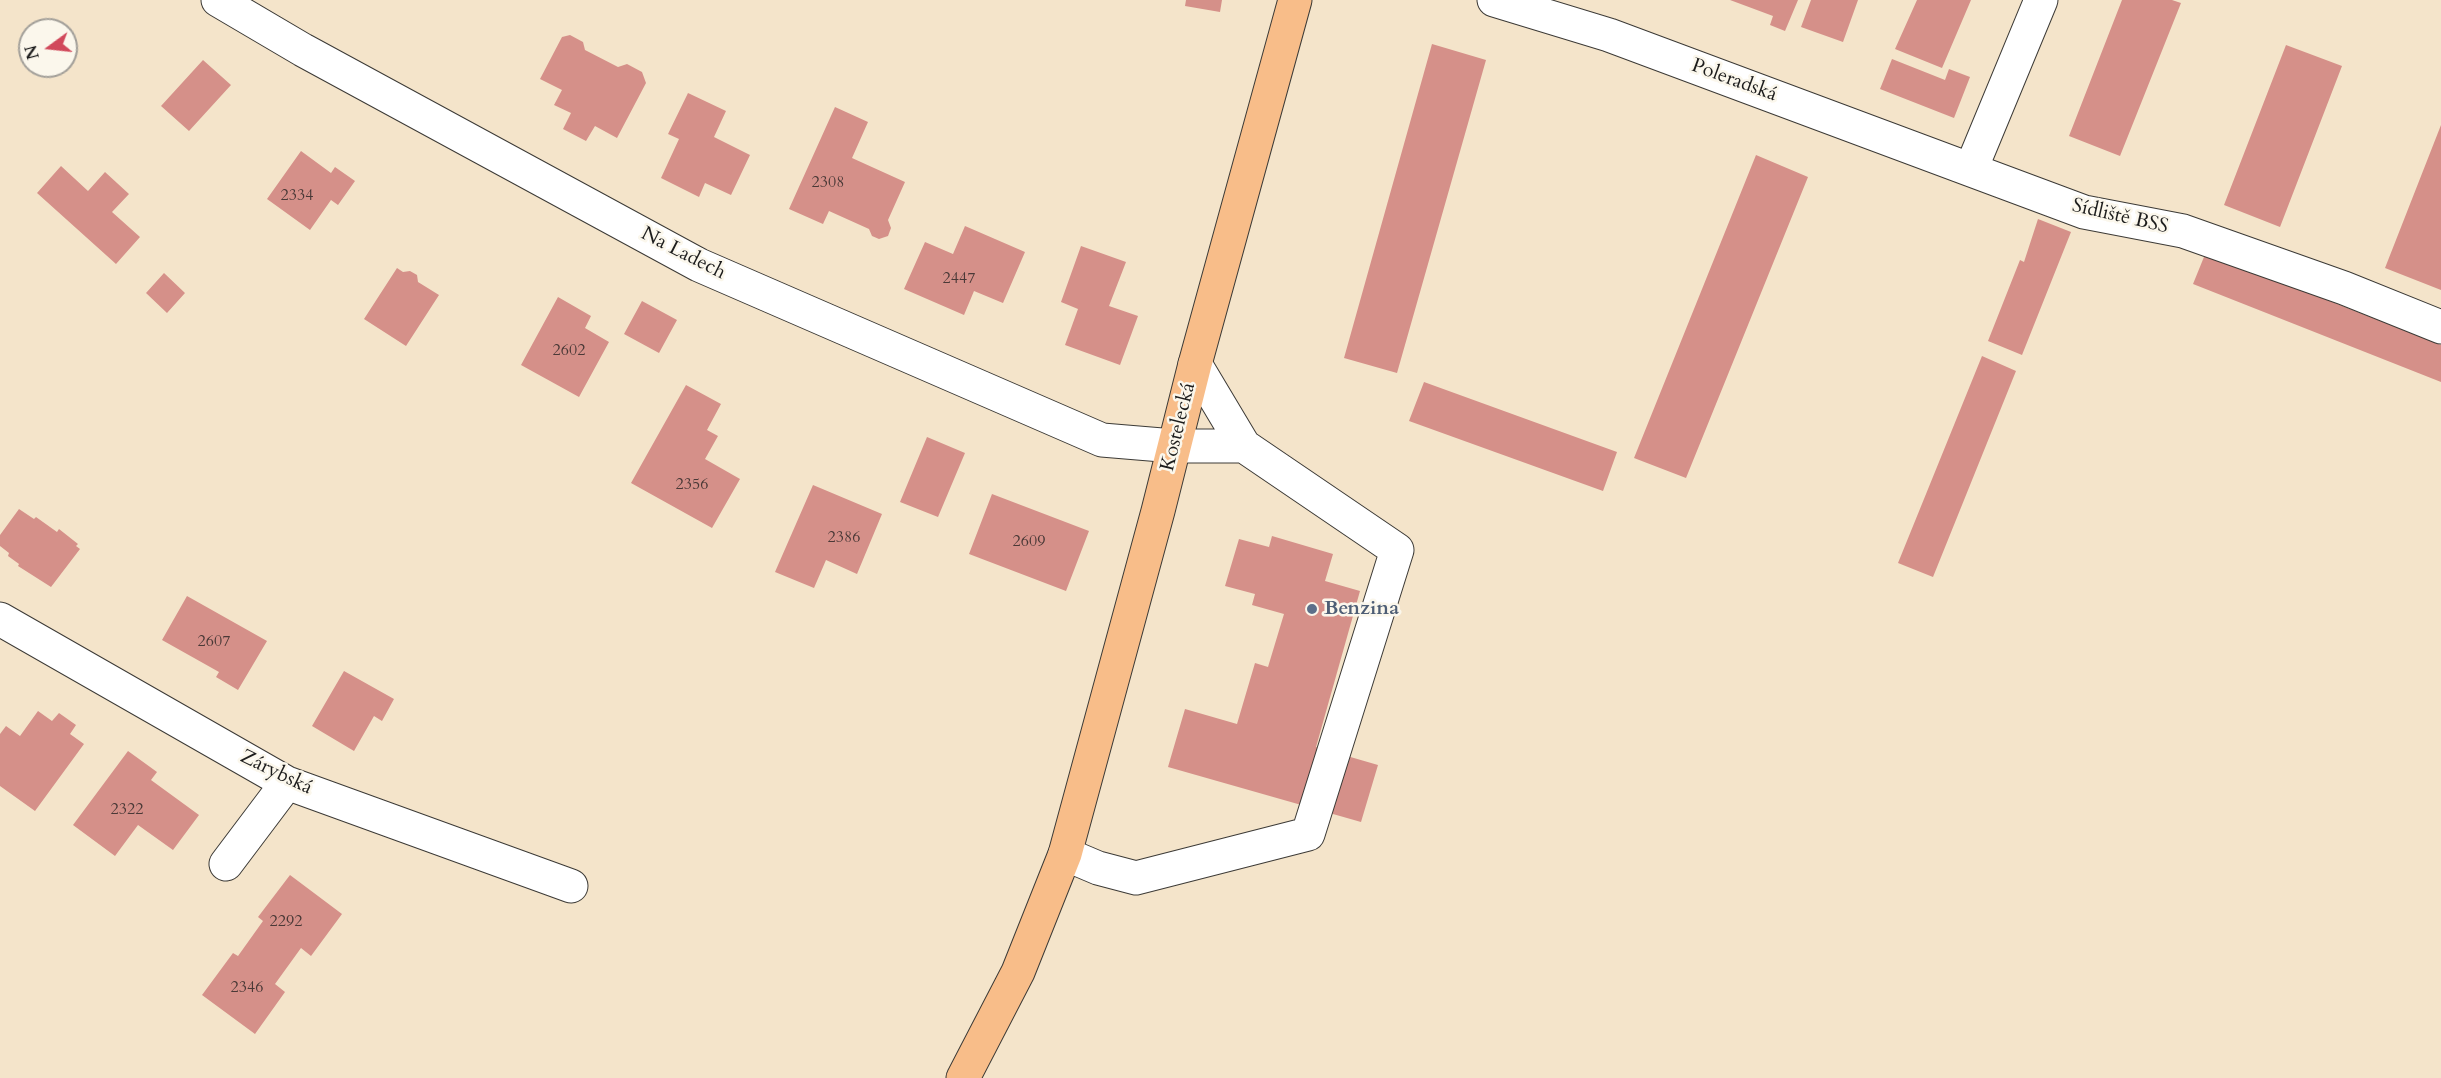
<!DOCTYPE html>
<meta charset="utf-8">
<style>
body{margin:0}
#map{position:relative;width:2441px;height:1078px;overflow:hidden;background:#f4e4ca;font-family:Cardo,serif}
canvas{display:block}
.north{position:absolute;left:18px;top:18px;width:60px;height:60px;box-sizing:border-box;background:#fbf7ec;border:2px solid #a29f99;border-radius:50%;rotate:255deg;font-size:16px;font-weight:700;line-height:24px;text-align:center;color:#1c1c1c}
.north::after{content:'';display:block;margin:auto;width:21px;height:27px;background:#d1495b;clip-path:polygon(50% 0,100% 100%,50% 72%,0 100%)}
</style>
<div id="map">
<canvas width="2441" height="1078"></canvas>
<div class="north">N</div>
</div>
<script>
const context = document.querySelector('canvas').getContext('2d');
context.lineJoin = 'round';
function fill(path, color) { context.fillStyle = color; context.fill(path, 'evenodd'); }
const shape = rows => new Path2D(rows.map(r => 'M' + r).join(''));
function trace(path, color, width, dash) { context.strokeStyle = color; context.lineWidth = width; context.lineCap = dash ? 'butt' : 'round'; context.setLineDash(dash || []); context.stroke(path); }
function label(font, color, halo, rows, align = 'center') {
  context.font = font + ' Cardo,serif'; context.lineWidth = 5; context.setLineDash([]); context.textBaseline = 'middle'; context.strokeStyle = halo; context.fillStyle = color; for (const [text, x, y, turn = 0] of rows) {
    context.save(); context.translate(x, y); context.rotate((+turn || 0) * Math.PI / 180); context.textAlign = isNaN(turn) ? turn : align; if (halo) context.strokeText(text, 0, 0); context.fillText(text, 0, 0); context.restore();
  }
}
fill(shape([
 [1186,0,1222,0,1220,12,1185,6],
 [1730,0,1798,0,1785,31,1770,25,1773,16],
 [1811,0,1858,0,1843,42,1801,27],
 [1917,0,1971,0,1942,68,1895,49],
 [2122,0,2172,0,2181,3,2120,156,2069,136],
 [570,35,583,42,585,50,618,67,627,64,642,72,646,83,617,138,595,126,586,141,563,129,571,113,554,105,562,90,540,79,562,37],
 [1432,44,1486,60,1397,373,1344,358],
 [2286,45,2342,66,2280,227,2224,205],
 [1892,59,1945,80,1949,69,1970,77,1954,118,1880,89],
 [203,60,231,85,189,131,161,106],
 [688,93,726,111,714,137,750,155,731,195,705,183,699,197,661,178,679,139,668,134],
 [835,107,868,122,852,158,905,182,888,220,891,228,888,236,879,239,872,236,869,229,829,211,823,224,789,209],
 [2441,125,2441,290,2385,268],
 [301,151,331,173,335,167,355,181,338,205,331,200,310,230,267,199],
 [1756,155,1808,177,1686,478,1634,458],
 [61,166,88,191,105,172,129,194,112,212,140,237,116,264,37,193],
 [2038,219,2071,232,2022,355,1988,341,2020,260,2024,262],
 [965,226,1025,252,1003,303,974,291,964,315,904,289,925,242,953,254],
 [1081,246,1126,262,1109,306,1138,316,1120,365,1065,345,1078,309,1061,302],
 [2206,252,2441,345,2441,382,2193,284],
 [397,268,403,272,410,271,417,275,418,282,439,295,406,346,364,319],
 [164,273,185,293,167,313,146,293],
 [558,297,591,316,585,328,609,342,579,397,521,365],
 [642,301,677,320,659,353,624,334],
 [1982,356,2016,371,1933,577,1898,563],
 [1424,382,1617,452,1603,491,1409,421],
 [686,385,721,404,707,430,718,436,705,459,740,479,712,528,631,483],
 [927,437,965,453,938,517,900,502],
 [813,485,882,514,857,574,826,560,814,588,775,572],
 [992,494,1089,531,1066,591,969,554],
 [19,509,34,519,36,517,57,532,59,529,78,544,76,546,80,549,51,587,18,566,19,564,8,556,9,553,0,546,0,535],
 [1272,536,1333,554,1325,581,1360,591,1316,747,1378,765,1361,822,1168,767,1185,709,1237,724,1255,663,1268,667,1284,614,1252,605,1255,594,1225,586,1239,539,1269,547],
 [187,596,267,641,238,690,216,677,219,672,162,640],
 [344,671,394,699,382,721,374,716,354,751,312,726],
 [38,711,52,721,59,713,76,725,70,734,84,744,35,811,0,786,0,734,6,726,20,736],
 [128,751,157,772,151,780,199,815,173,850,138,825,115,856,73,825],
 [290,875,342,914,311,956,301,948,275,984,285,992,255,1034,202,995,233,953,238,956,263,921,258,917]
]), '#d59089');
const minor = shape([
 [218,0,303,50,699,265,1102,440,1174,446,1244,446],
 [1494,0,1609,35,2084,212,2183,231,2344,288,2441,327],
 [1971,169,2041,0],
 [0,619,287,783,571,886],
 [1065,854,1098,868,1136,878,1308,834,1397,550,1244,446,1195,364],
 [226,864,287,783]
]);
const major = shape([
 [963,1078,1018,972,1065,854,1158,511,1195,364,1295,0]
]);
trace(minor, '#3c3a36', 35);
trace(major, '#3c3a36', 35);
trace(minor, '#fff', 33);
trace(major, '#f8bd89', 33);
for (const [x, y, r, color] of [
 [1312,609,6,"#5c6f8a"]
]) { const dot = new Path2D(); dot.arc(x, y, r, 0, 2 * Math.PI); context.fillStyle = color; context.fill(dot); trace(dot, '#fbf7ec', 2); }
label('16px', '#4a3937', null, [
 ["2308",828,183],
 ["2334",297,196],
 ["2447",959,279],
 ["2602",569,351],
 ["2356",692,485],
 ["2386",844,538],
 ["2609",1029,542],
 ["2607",214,642],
 ["2322",127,810],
 ["2292",286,922],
 ["2346",247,988]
]);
label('20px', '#1c1c1c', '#fbf7ec', [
 ["Poleradská",1734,81,20],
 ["Sídliště BSS",2120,217,13],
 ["Na Ladech",683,254,27],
 ["Kostelecká",1179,427,-76],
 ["Zárybská",276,773,26]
]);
label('bold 20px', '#4e5e75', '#fbf7ec', [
 ["Benzina",1324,609]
], 'left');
</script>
